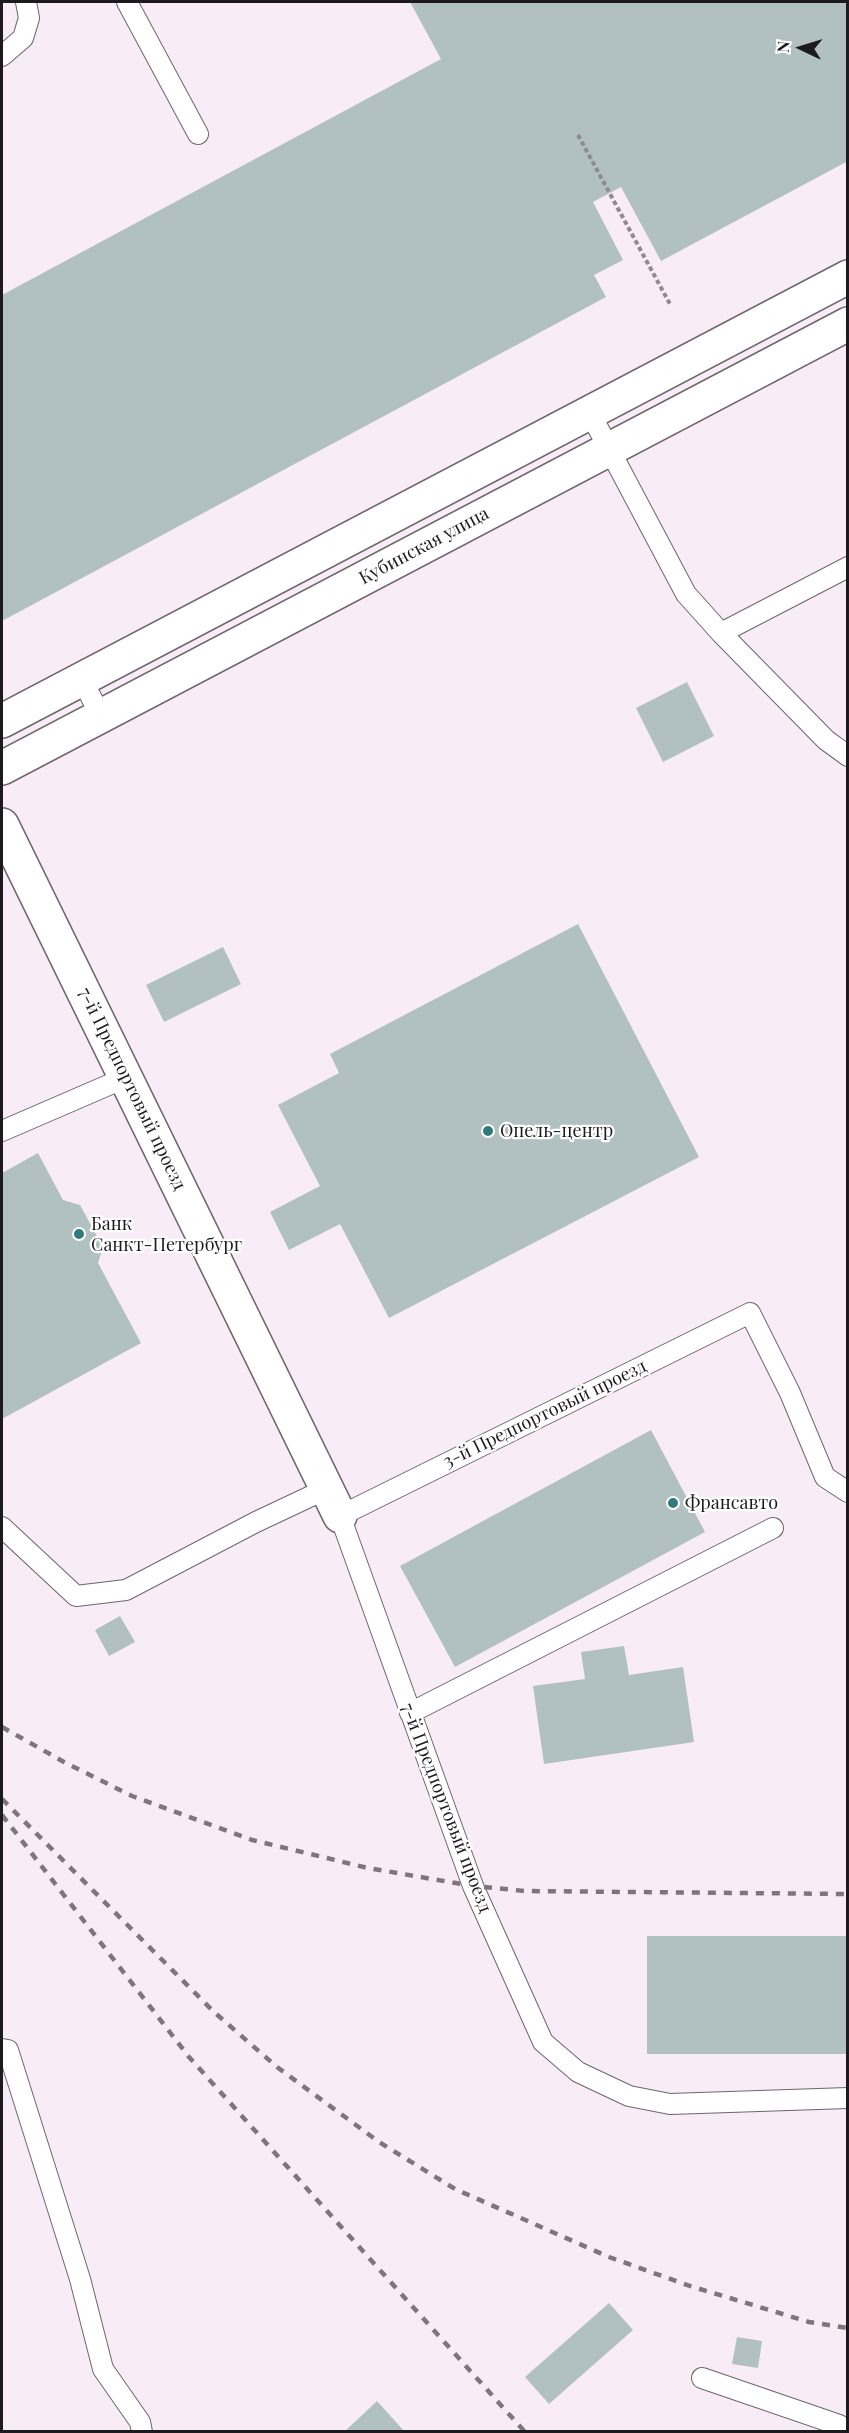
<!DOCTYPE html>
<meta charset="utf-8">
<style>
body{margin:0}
#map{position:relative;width:849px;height:2433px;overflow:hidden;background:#f8edf7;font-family:"Playfair Display",serif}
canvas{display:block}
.frame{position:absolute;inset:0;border:3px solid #1d1a1d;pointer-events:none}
.north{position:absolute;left:771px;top:18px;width:60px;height:60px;-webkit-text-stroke:4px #fff;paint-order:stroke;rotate:274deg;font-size:16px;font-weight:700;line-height:24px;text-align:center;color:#1d1a1d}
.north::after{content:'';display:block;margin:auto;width:21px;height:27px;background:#1d1a1d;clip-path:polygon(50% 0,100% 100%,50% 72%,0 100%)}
</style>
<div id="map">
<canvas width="849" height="2433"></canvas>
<div class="frame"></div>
<div class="north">N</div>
</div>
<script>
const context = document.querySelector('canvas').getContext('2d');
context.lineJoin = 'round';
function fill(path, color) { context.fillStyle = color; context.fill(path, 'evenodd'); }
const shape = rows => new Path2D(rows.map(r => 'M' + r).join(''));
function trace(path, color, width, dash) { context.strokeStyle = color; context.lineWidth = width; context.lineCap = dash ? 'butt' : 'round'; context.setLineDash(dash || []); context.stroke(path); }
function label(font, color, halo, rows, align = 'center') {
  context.font = font + ' "Playfair Display",serif'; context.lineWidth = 4.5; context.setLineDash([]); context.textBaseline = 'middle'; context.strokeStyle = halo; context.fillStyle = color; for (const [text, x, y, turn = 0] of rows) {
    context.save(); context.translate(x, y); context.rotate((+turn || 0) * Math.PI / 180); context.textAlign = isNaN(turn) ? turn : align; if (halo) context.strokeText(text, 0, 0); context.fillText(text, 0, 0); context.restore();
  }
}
fill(shape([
 [410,2,848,2,848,161,661,261,621,187,593,202,623,260,594,275,606,297,2,621,2,295,441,59],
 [687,682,714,736,663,762,636,708],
 [578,924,699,1157,389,1318,340,1224,289,1250,270,1212,320,1186,278,1105,339,1073,330,1054],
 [223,947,241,984,164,1022,146,985],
 [38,1153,63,1200,80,1205,103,1247,98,1263,141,1343,2,1419,2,1173],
 [651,1430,705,1532,455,1667,400,1566],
 [120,1616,135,1642,109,1656,95,1630],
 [624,1646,629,1675,683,1667,694,1742,544,1764,533,1686,585,1679,581,1652],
 [647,1936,848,1936,848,2054,647,2054],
 [609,2303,633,2330,549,2404,525,2377],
 [737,2337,762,2341,758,2368,732,2364],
 [377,2401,405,2432,344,2432]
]), '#b1c1c1');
const lane = shape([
 [127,2,198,134],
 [2,56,23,38,29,18,26,2],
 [590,413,686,594,721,633,848,567],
 [721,633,826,740,848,756],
 [82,680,101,716],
 [2,1131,127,1077],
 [848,1492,825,1477,790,1393,750,1313,340,1516,473,1886,543,2042,578,2072,629,2096,670,2104,848,2098],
 [2,1527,76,1596,126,1590,256,1522,326,1489],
 [410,1713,773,1528],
 [2,2049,8,2050,80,2279,103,2369,140,2422,142,2432],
 [702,2378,839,2425,840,2432]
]);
const street = shape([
 [2,825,340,1516]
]);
const secondary = shape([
 [2,721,848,277],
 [2,768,848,324]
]);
trace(lane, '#6e656e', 22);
trace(street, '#6e656e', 36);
trace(secondary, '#6e656e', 36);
trace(shape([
 [578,135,671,306]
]), '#908990', 4, [4.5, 3]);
trace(lane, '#fff', 20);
trace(street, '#fff', 33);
trace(secondary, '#fff', 33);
trace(shape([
 [2,1727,64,1762,132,1796,252,1840,368,1868,473,1886,525,1891,848,1894],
 [2,1799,214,2012,277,2067,379,2142,455,2189,609,2257,690,2286,809,2322,848,2328],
 [2,1815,189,2057,525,2432]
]), '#7d767c', 4.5, [8, 8]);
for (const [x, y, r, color] of [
 [488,1131,6,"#317a7c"],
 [79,1234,6,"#317a7c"],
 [673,1503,6,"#317a7c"]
]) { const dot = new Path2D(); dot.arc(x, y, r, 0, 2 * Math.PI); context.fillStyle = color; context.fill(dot); trace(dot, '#fff', 2); }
label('18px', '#1d1a1d', '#fff', [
 ["Кубинская улица",424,546,-28],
 ["7-й Предпортовый проезд",132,1089,64],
 ["3-й Предпортовый проезд",545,1414,-26],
 ["7-й Предпортовый проезд",446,1808,69]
]);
label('18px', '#1d1a1d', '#fff', [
 ["Опель-центр",500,1131],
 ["Банк",91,1224],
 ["Санкт-Петербург",91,1245],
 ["Франсавто",685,1503]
], 'left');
</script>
